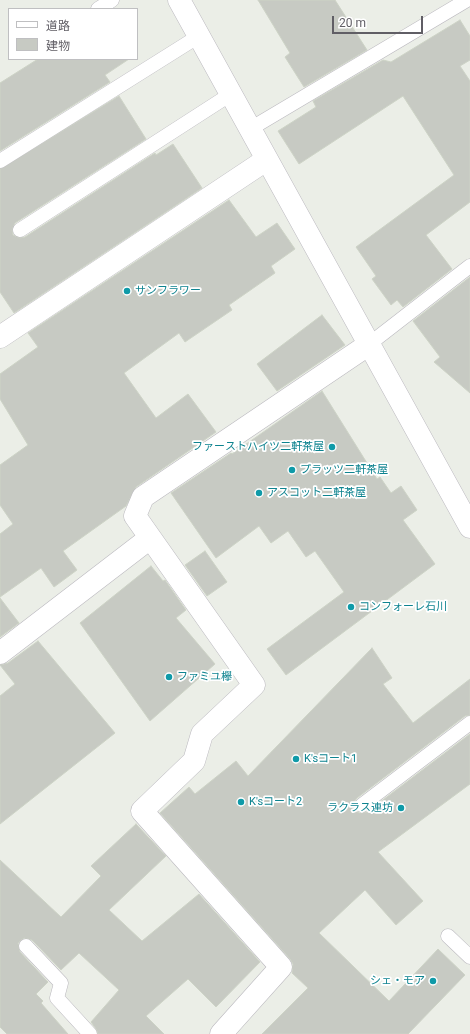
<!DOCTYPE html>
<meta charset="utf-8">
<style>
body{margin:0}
#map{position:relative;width:470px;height:1034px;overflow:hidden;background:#ebeee7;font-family:Roboto,"Noto Sans JP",sans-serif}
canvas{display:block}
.legend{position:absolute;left:8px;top:8px;width:130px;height:52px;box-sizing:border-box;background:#fff;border:1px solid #bfbfc1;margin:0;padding:5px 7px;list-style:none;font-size:12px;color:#605e65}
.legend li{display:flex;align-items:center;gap:8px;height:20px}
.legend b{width:20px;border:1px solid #bfbfc1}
.scale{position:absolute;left:332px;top:16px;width:91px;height:18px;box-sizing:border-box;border:2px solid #605e65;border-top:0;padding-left:5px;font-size:12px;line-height:14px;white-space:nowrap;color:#605e65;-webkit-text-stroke:3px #fff;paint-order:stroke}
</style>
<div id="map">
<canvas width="470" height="1034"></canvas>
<ul class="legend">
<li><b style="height:5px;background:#fff"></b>道路</li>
<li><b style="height:11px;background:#c7cac3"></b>建物</li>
</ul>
<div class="scale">20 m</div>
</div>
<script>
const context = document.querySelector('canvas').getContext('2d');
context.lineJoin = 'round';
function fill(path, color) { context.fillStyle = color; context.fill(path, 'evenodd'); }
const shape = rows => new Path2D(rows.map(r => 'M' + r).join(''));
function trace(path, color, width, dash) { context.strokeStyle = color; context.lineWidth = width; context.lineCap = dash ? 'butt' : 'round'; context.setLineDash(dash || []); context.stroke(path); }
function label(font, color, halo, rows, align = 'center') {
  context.font = font + ' Roboto,"Noto Sans JP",sans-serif'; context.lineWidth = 3.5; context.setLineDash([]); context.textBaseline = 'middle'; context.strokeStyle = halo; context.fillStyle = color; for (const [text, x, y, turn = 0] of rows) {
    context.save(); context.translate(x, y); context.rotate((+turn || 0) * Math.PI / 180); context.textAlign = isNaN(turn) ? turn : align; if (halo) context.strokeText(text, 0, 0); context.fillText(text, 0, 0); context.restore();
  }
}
const building = shape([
 [258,0,335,0,367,50,304,87,285,57,290,53,258,0],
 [460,20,470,36,470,60,460,66,470,81,470,202,426,235,452,269,403,307,397,300,391,305,372,279,376,276,356,247,454,175,403,96,299,164,278,131,316,107,313,101,383,60,391,62,460,20],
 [38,59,129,59,105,75,110,82,0,151,0,83,38,59],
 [119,96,146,139,15,223,12,230,13,235,20,238,25,237,155,153,156,155,173,144,202,188,14,313,0,292,0,169,119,96],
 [229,200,256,237,277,223,295,249,271,266,275,273,229,305,232,310,185,342,179,333,124,373,156,418,188,394,216,432,136,487,126,506,63,551,77,570,54,587,41,568,0,597,0,534,13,524,0,505,0,465,28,445,0,399,0,374,38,347,28,333,229,200],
 [470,277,470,393,434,362,440,357,413,321,470,277],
 [322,315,345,345,277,391,257,364,322,315],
 [322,391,377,479,380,477,391,493,401,486,417,510,403,520,435,564,286,675,267,649,344,592,315,551,306,557,288,531,271,543,259,526,216,558,171,493,231,453,232,454,322,391],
 [205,551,227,582,207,596,185,565,205,551],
 [151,566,163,581,165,580,186,610,176,618,215,664,150,721,80,623,151,566],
 [0,598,19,623,0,637,0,598],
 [38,641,115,733,0,824,0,696,15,684,0,665,8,663,38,641],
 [372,648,392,678,383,684,413,723,470,679,470,715,465,716,357,798,354,802,355,810,359,813,367,812,470,734,470,784,378,852,423,901,396,925,365,890,319,933,389,1001,438,949,465,975,408,1034,262,1034,308,988,292,973,293,964,290,959,160,813,189,787,195,794,236,761,248,776,372,648],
 [136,824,166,856,109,910,142,941,199,894,260,962,216,1007,188,979,146,1016,164,1034,98,1034,96,1029,91,1022,119,990,79,953,61,970,32,940,24,938,18,943,20,952,48,982,36,994,43,1001,41,1003,68,1034,7,1034,0,1027,0,860,61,917,101,876,91,866,136,824]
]);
fill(building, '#c7cac3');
trace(building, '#cdd3c6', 1);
const service = shape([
 [98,9,112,0],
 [250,129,467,0],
 [0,161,199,36],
 [20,230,231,94],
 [368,345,470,266],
 [362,805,470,723],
 [448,936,470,957],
 [26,946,61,983,57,998,90,1034]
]);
const minor = shape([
 [179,0,470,527],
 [0,337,266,160],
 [0,653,150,538],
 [221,1034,281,967,142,811,194,761,202,734,254,685,135,516,143,497,368,345]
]);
trace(service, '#bbb9bf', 15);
trace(minor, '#bbb9bf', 23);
trace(service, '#fff', 14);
trace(minor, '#fff', 22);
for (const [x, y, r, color] of [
 [127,291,4,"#0f9aa8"],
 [332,447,4,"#0f9aa8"],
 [292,470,4,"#0f9aa8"],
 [259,493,4,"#0f9aa8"],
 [351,607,4,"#0f9aa8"],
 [169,677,4,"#0f9aa8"],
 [296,759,4,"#0f9aa8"],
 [241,802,4,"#0f9aa8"],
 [401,808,4,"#0f9aa8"],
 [433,981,4,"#0f9aa8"]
]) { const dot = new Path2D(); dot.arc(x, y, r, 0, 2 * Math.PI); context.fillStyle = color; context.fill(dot); trace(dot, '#fff', 1.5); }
label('11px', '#0d838f', '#fff', [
 ["サンフラワー",135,291],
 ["ファーストハイツ二軒茶屋",324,447,"right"],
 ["プラッツ二軒茶屋",300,470],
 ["アスコット二軒茶屋",267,493],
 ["コンフォーレ石川",359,607],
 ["ファミユ欅",177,677],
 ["K'sコート1",304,759],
 ["K'sコート2",249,802],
 ["ラクラス連坊",393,808,"right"],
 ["シェ・モア",425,981,"right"]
], 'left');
</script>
